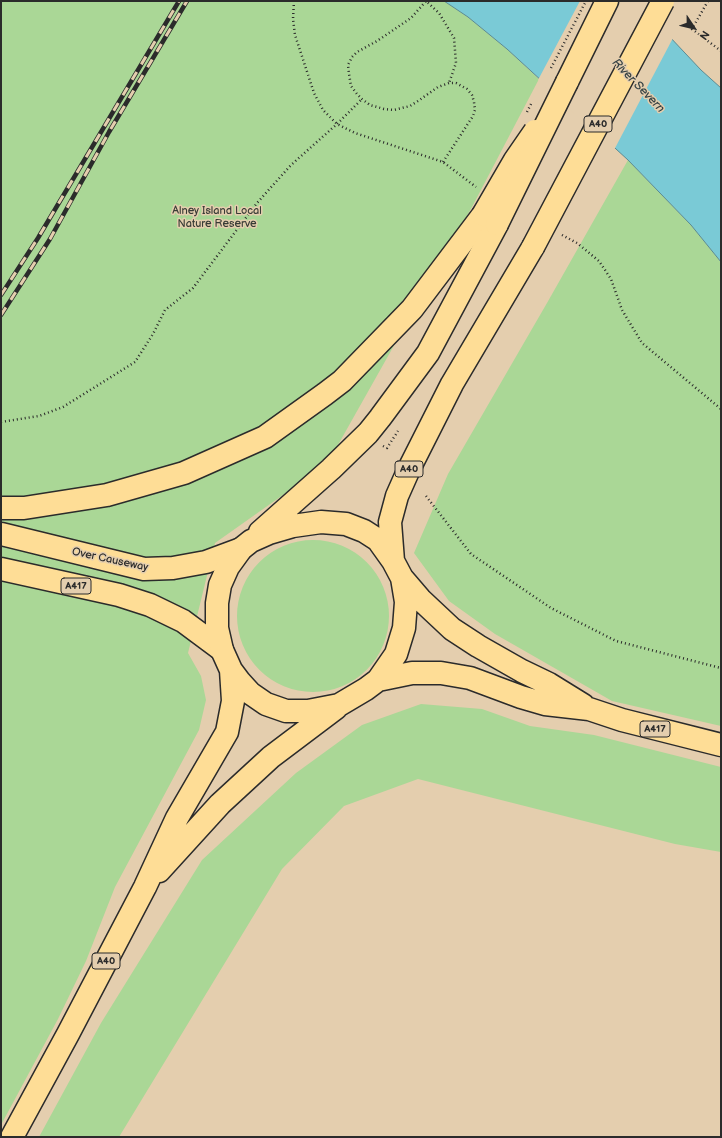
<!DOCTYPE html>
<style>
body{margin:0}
#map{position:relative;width:722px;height:1138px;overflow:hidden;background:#e4ceae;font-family:"Balsamiq Sans",sans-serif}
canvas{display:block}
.frame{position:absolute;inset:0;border:2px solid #2b2b2b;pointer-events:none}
.north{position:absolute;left:674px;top:8px;width:40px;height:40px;-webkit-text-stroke:3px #e4ceae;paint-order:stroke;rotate:125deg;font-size:11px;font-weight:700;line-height:16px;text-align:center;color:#2b2b2b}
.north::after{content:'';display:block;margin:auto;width:14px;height:18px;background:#2b2b2b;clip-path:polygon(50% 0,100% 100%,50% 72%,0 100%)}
</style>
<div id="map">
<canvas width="722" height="1138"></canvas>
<div class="frame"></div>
<div class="north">N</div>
</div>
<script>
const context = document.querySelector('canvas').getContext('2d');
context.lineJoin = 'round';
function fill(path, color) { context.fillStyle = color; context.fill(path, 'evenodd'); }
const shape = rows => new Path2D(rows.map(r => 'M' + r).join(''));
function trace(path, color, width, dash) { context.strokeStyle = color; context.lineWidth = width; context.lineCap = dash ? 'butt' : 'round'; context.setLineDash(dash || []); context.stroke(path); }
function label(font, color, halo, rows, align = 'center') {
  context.font = font + ' "Balsamiq Sans",sans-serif'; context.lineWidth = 3; context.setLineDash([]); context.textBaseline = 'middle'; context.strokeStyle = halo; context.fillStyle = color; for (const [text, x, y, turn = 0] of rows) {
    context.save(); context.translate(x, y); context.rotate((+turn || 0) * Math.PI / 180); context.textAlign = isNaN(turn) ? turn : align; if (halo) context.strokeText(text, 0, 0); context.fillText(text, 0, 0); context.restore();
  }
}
fill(shape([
 [1,1,444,1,468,17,507,49,539,79,472,207,334,452,290,490,215,543,188,653,201,676,206,700,199,730,115,887,86,961,58,1019,1,1125],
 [628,160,691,225,721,262,721,726,612,701,495,634,449,601,414,553,448,474,547,303],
 '237 616a76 76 0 1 1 152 0a76 76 0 1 1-152 0Z',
 [421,704,482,709,530,726,594,735,721,767,721,852,675,844,418,779,344,806,282,869,119,1137,39,1137,101,1023,202,860,296,773,362,725]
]), '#aad796');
const water = shape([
 [444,1,636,1,701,70,721,88,721,262,691,225,628,160,507,49,468,17,444,1]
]);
fill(water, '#7acad6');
trace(water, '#5a8a92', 1);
fill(shape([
 [580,1,639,1,673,38,614,150,538,80]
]), '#e4ceae');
const primary = shape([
 [1,508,24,508,107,495,184,473,265,437,325,394,342,381,412,309,483,215],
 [1,534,144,569,173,568,206,562,241,549],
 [1,569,119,595,150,605,183,621,222,650]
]);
const highway = shape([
 [567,82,607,1],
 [321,522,346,524,364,531,378,540,393,561,402,578,406,602,404,628,396,654,378,680,366,689,339,705,308,711,286,711,266,704,250,693,240,682,231,670,222,650,217,628,217,603,220,585,228,567,241,549,251,541,269,533,293,526,321,522],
 [260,532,331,469,368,433,380,418,428,353,497,224],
 [393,561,390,522,397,496,409,469,452,384,533,247],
 [402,578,420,599,452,629,478,646,522,671,549,684,583,705],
 [378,680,412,673,441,673,470,678,521,697,545,704,589,709,622,720,721,745],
 [159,871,220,804,271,757,336,708],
 [12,1137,68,1034,145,887,177,818,227,732,233,701,231,670]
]);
trace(primary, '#2b2b2b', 25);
trace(highway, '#2b2b2b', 25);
trace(shape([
 [294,1,293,19,295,35,314,93,323,110,337,124,355,133,443,162,476,187],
 [708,1,692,29,721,51],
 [443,162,473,116,475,110,474,102,472,95,467,89,456,83,449,83,438,87,418,101,410,106,394,110,384,109,370,105,362,99,357,94,351,86,349,74,348,65,352,57,357,52,377,41,411,18,426,1,439,13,454,38,456,63,449,83],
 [562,235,577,243,599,261,611,279,622,310,642,343,721,409],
 [1,422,39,416,63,407,135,362,153,334,165,310,193,288,257,203,291,165,337,124,362,99],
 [383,446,387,448,398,431],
 [426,496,471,554,551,608,616,641,721,668]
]), '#2b2b2b', 2.5, [1, 3]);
trace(primary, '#fedd96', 22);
trace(highway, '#fedd96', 22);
const rail = shape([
 [1,295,38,238,179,1],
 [1,315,50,239,109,132,187,1]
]);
trace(rail, '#2b2b2b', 4.5);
trace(rail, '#e4ceae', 3, [9]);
const primaryBridge = shape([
 [483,215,515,160,535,131]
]);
const highwayBridge = shape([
 [497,224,567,82],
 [533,247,663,1]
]);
trace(primaryBridge, '#2b2b2b', 25, []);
trace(highwayBridge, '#2b2b2b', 25, []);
trace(shape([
 [551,68,586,1],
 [527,112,532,102]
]), '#2b2b2b', 2.5, [1, 3]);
trace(primaryBridge, '#fedd96', 22);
trace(highwayBridge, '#fedd96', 22);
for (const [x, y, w] of [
 [598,124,28],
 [409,469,28],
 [76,586,30],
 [655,729,30],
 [106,961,28]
]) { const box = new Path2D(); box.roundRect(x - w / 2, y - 8, w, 16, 3); context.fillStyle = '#e4ceae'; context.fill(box); trace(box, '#2b2b2b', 1); }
label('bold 10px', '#2b2b2b', null, [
 ["A40",598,124],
 ["A40",409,469],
 ["A417",76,586],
 ["A417",655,729],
 ["A40",106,961]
]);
label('11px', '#383c36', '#e4ceae', [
 ["Alney Island Local",217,211],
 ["Nature Reserve",217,224]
]);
label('11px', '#2b2b2b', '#e4ceae', [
 ["Over Causeway",110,560,12]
]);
label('italic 12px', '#374345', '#e4ceae', [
 ["River Severn",638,86,46]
]);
</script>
